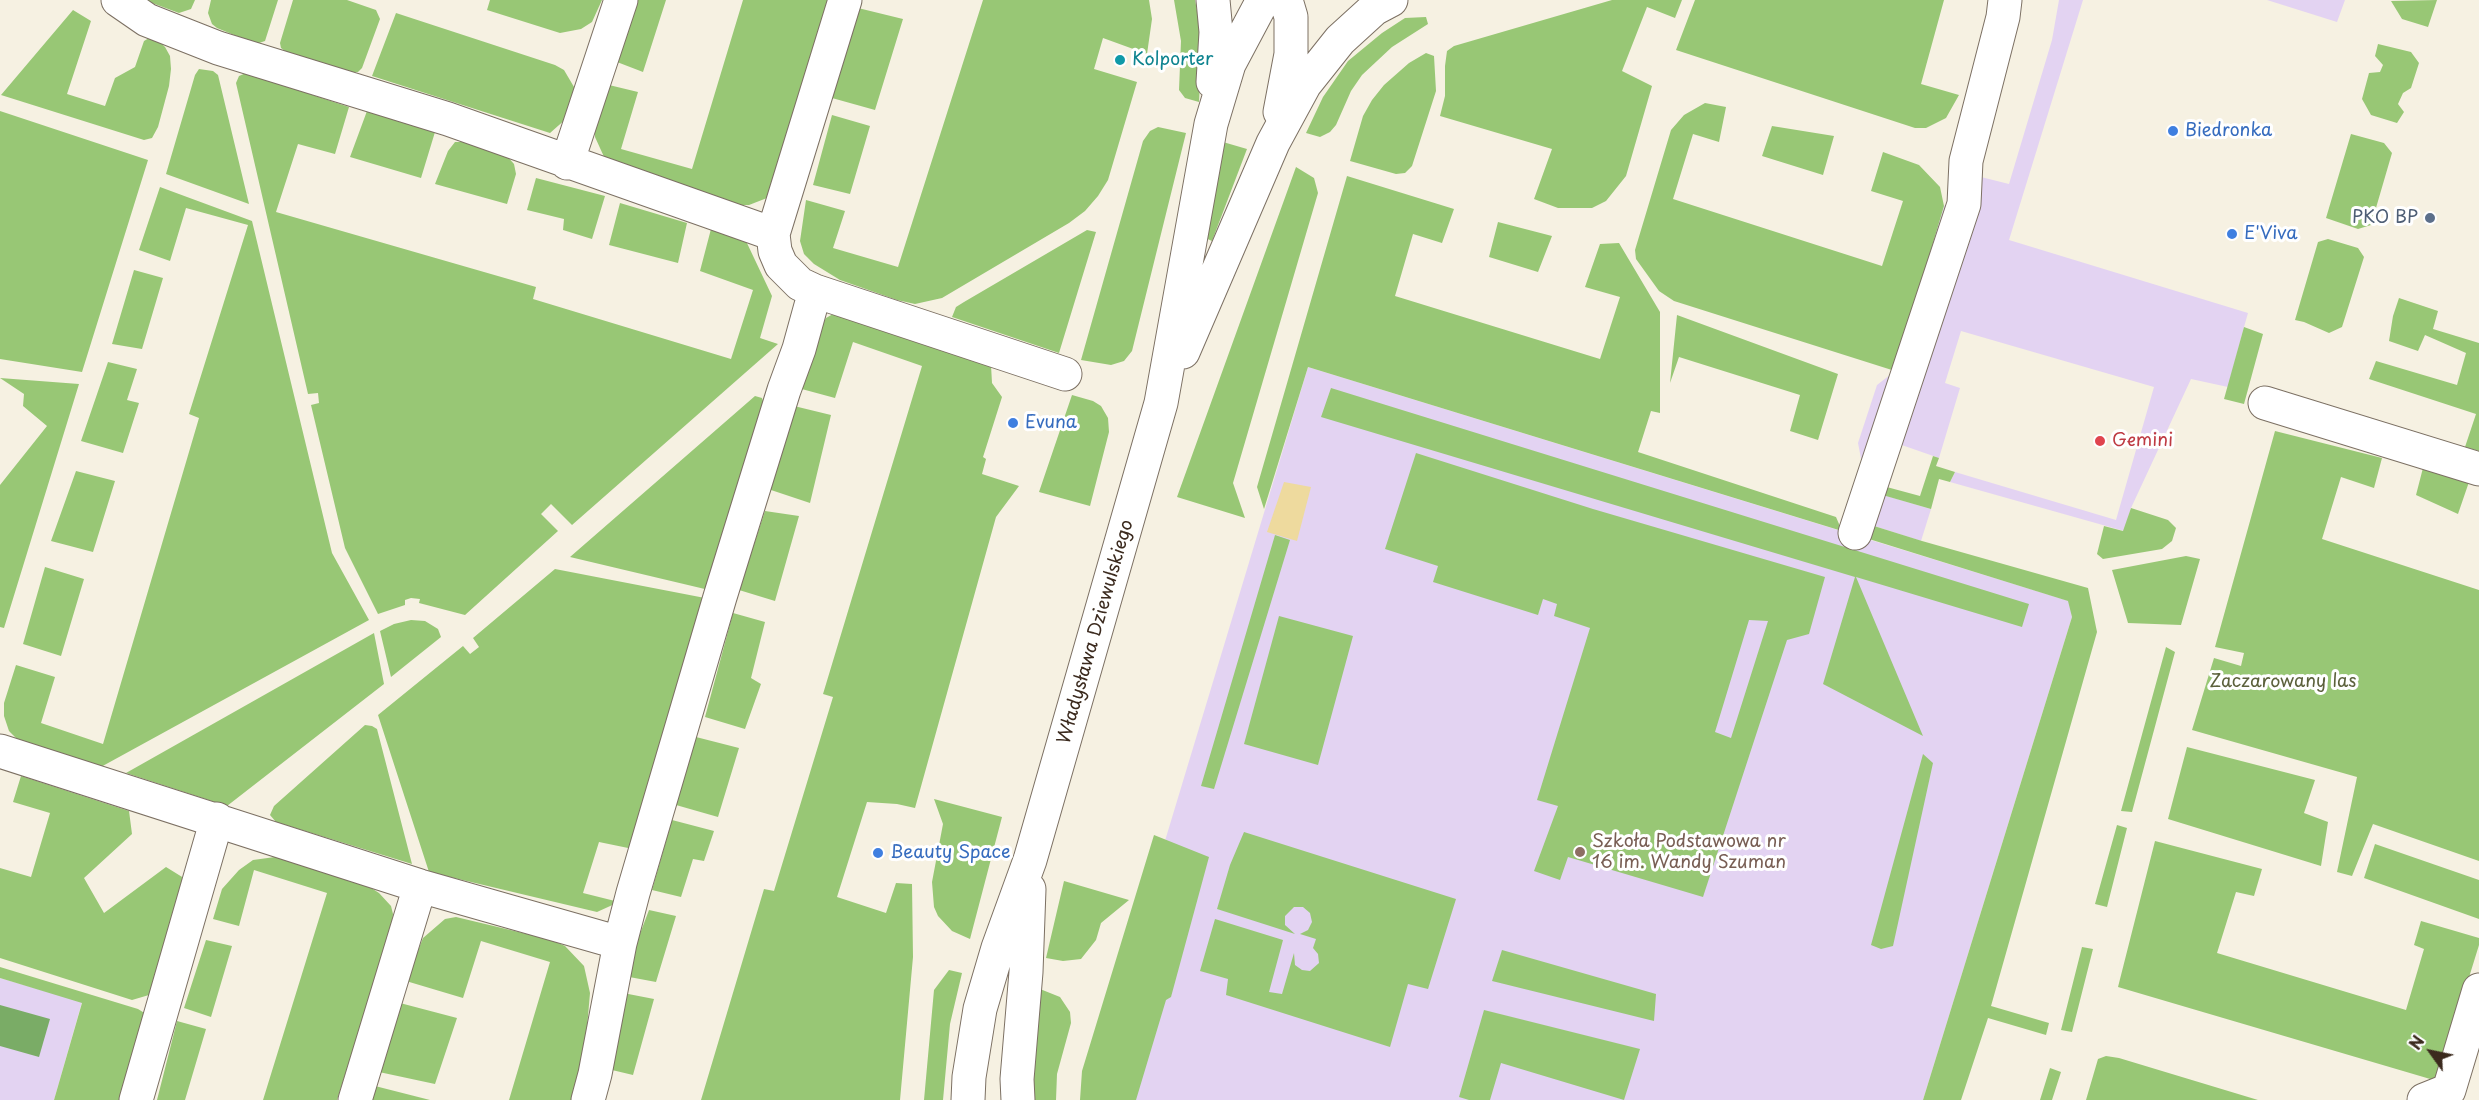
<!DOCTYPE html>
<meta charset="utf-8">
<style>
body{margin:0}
#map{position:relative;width:2479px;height:1100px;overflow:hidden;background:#f6f1e2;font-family:"Playpen Sans",sans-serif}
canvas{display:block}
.north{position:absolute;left:2401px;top:1022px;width:60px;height:60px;-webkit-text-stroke:4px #fff;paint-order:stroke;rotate:303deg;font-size:16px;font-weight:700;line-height:24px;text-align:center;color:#3b2a1e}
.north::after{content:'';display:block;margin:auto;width:21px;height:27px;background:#3b2a1e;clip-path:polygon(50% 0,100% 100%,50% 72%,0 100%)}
</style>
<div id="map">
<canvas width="2479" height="1100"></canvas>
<div class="north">N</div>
</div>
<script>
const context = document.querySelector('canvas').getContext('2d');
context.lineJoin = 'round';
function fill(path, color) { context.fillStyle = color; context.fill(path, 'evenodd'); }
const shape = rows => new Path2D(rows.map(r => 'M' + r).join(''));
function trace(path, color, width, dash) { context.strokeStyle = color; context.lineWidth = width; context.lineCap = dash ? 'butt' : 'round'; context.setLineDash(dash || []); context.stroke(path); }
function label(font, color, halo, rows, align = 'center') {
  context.font = font + ' "Playpen Sans",sans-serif'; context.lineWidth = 6; context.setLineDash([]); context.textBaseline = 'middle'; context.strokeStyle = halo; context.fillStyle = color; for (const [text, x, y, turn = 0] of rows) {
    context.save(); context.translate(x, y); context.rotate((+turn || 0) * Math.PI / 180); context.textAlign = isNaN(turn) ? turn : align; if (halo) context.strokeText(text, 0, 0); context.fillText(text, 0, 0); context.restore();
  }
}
fill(shape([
 [2059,0,2083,0,2009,240,2248,313,2244,327,2228,387,2191,379,2131,508,2124,531,1950,482,1955,472,2116,520,2154,387,1961,331,1945,383,1960,388,1939,458,1896,443,1880,494,1931,509,1921,541,1874,526,1858,443,1877,385,1895,371,1944,206,1981,177,2009,184,2052,40],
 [2267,0,2345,0,2337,22],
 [1308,367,2069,601,2072,617,1923,1100,1092,1100,1091,1086],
 [0,978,82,1002,54,1100,0,1100]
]), '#e3d3f2');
fill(shape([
 [144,0,195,0,191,9,179,13],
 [211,0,278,0,265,41,256,44,217,28,212,24,208,13],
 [293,0,347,0,376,10,380,19,362,68,358,72,351,72,286,52,281,48,280,43],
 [490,0,602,0,592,22,581,29,560,33,487,10],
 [636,0,666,0,643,72,617,62],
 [743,0,832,0,767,198,749,205,739,205,605,159,595,137,595,128,609,85,638,92,621,149,692,169],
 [983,0,1149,0,1152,19,1147,54,1103,38,1094,69,1137,82,1108,180,1098,196,1085,211,1069,223,942,298,915,304,897,300,840,280,814,264,804,254,800,241,806,200,845,211,833,248,898,267],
 [1174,0,1195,0,1196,5,1202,40,1199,102,1185,98,1179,90,1181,41],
 [1612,0,1682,0,1675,18,1647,7,1622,71,1652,86,1626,176,1606,201,1592,208,1558,208,1534,199,1552,149,1440,116,1445,96,1445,66,1447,51,1454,46],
 [1695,0,1944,0,1921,84,1959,95,1946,118,1926,128,1915,128,1676,50],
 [2437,0,2428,27,2402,19,2391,1],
 [858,8,903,19,875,110,832,98],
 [73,10,91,21,67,94,105,106,115,78,135,67,144,41,149,38,160,42,165,47,170,56,171,69,169,86,158,127,152,138,144,140,1,95],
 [396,13,555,65,564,70,574,87,574,97,567,118,550,133,372,76],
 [1426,17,1428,24,1392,47,1362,75,1351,91,1336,125,1330,132,1320,137,1306,133,1323,97,1348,61,1382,33,1405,18],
 [2378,44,2411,52,2419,63,2411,88,2403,93,2398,104,2404,112,2397,123,2371,115,2362,99,2369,73,2380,72,2383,65,2375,56],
 [1426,53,1434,56,1436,91,1412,166,1405,173,1396,174,1350,161,1363,116,1372,100,1384,85,1409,63],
 [199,69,213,71,218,75,249,204,166,174,195,75],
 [246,73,349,107,335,154,298,144,276,212,536,287,533,299,731,359,753,290,700,271,711,229,746,241,772,296,760,338,778,344,572,525,551,504,541,514,558,531,465,615,419,603,420,599,411,598,405,600,405,605,378,614,345,548,311,405,319,403,318,393,308,394,236,83,239,76],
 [1705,103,1726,107,1719,142,1693,134,1673,199,1882,266,1903,201,1871,191,1883,152,1919,165,1940,187,1944,206,1895,371,1674,301,1659,291,1636,259,1635,250,1671,130,1684,115],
 [0,111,148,160,82,372,0,359],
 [367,111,435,132,421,178,350,157],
 [832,115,870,126,850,194,813,185],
 [1772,126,1834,136,1823,175,1762,156],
 [1158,127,1186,133,1132,351,1124,361,1111,365,1081,360,1143,141,1150,131],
 [2351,134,2384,143,2392,153,2371,225,2358,229,2326,218],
 [455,142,465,142,506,155,514,164,516,174,507,204,435,184,448,151],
 [1223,142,1247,149,1212,241,1201,236],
 [1296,167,1314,178,1318,193,1233,483,1245,518,1177,497],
 [1347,176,1454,209,1442,243,1413,234,1395,296,1600,359,1620,297,1585,287,1600,244,1619,243,1660,312,1660,413,1651,411,1638,452,1836,517,1842,531,1308,367,1264,509,1257,487],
 [536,178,605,196,592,239,563,230,564,219,527,210],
 [160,187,252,221,332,553,369,620,99,768,19,741,9,731,4,716,4,703,16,665,55,677,41,723,103,744,199,418,189,414,248,225,186,208,170,261,139,250],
 [620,203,687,223,678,263,609,245],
 [1498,222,1552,236,1538,272,1489,257],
 [1087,230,1096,232,1059,353,952,317,956,307,964,302],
 [2328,239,2358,248,2364,257,2342,327,2329,333,2304,322,2295,320,2318,242],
 [134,270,163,278,142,349,112,344],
 [2399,298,2438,311,2433,329,2479,343,2479,451,2465,447,2476,414,2369,379,2376,361,2457,385,2466,353,2425,335,2418,351,2389,341,2393,316],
 [833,314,991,365,992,383,1002,397,983,457,986,459,982,474,1019,486,996,517,915,808,897,804,867,802,837,897,886,913,896,883,912,884,913,957,900,1100,701,1100,764,889,774,891,833,697,823,694,922,366,853,342,835,398,798,388,820,329,826,318],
 [1677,315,1838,374,1818,440,1790,431,1800,395,1679,357,1670,383],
 [2244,327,2263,334,2244,404,2224,399],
 [108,362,137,369,127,400,139,403,123,453,81,441],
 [0,378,79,384,4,628,0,627,0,485,47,426,23,406,24,394],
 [1331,388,2029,604,2022,627,1856,577,1923,736,1823,684,1855,577,1321,417],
 [1072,395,1093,401,1101,406,1108,418,1109,432,1090,506,1039,492],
 [755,396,762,398,764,404,709,590,570,557],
 [794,406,831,415,810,503,768,489],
 [2275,431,2382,458,2374,488,2341,477,2322,539,2479,590,2479,861,2373,824,2352,876,2337,872,2357,777,2192,730,2214,658,2241,666,2244,653,2215,647],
 [1416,453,1593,509,1825,577,1809,634,1787,640,1703,897,1568,857,1560,880,1534,871,1558,806,1537,800,1590,628,1554,616,1557,604,1543,599,1538,615,1433,582,1438,566,1385,549],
 [1749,620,1768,621,1731,738,1715,732],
 [1933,456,1939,458,1936,466,1955,472,1950,482,1939,479,1931,509,1879,494,1883,486,1920,496],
 [2424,464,2470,479,2458,514,2416,495],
 [76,471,115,481,93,552,51,541],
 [2131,508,2168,520,2176,528,2172,541,2162,549,2103,559,2097,554,2104,526,2123,531],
 [765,511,799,516,775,601,739,590],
 [1874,526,1922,541,2088,588,2097,632,1991,1006,2049,1023,2046,1035,1988,1018,1961,1100,1923,1100,2072,617,2068,601,1869,539],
 [1275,535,1290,540,1214,789,1201,786],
 [2186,556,2200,559,2181,625,2128,623,2112,570],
 [45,567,84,579,61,656,23,644],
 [555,569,705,598,633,849,599,842,583,893,619,902,597,912,429,872,378,715,463,646,470,654,479,647,473,638],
 [733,613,765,622,751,678,761,684,745,729,705,717],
 [1279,616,1353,636,1318,765,1244,744],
 [411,620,425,621,438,629,441,637,391,677,380,631,394,624],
 [374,633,384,684,227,806,126,773],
 [2166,647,2175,652,2132,812,2121,811],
 [365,725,372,726,377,729,412,864,276,822,270,815,274,806],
 [696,737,739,748,718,817,676,805],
 [2187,747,2315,780,2304,813,2328,822,2321,866,2168,819],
 [1923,754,1933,763,1893,946,1881,949,1871,945],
 [21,776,129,811,132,834,84,878,104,913,166,867,187,880,159,978,149,995,132,1000,0,958,0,868,31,877,50,813,13,802],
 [934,799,1002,817,970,939,952,931,938,916,934,907,932,882,943,824],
 [672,820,714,831,704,861,693,859,681,897,652,890],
 [2117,825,2127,828,2107,907,2095,904],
 [1244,832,1456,899,1428,989,1408,984,1390,1047,1226,995,1228,979,1200,971,1215,919,1283,940,1269,992,1282,994,1294,953,1295,965,1302,970,1310,971,1319,963,1318,954,1313,948,1316,939,1300,934,1308,930,1312,922,1310,913,1303,907,1294,907,1285,916,1285,925,1295,934,1217,909,1230,865],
 [1154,835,1209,857,1171,997,1166,1000,1136,1100,1080,1100,1082,1071],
 [2155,841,2262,869,2254,896,2236,892,2217,953,2406,1010,2424,949,2414,945,2421,921,2479,938,2479,945,2437,1081,2118,987],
 [2375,844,2479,880,2479,919,2364,878],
 [275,857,362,882,379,893,391,906,393,914,392,926,337,1100,263,1100,327,893,254,870,239,926,213,919,222,889,239,870,253,860],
 [1064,881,1129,900,1101,923,1096,940,1081,959,1063,961,1046,958],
 [649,910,676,916,656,982,624,976],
 [456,917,552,940,565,946,584,966,590,993,584,1062,573,1100,509,1100,550,962,481,941,463,998,406,981,423,938,445,919],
 [206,940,232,946,211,1017,184,1008],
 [2082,947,2093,949,2072,1032,2061,1030],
 [1502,950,1656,994,1654,1021,1492,981],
 [0,967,138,1009,146,1014,123,1100,54,1100,82,1003,0,978],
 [949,970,962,973,950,1024,943,1100,924,1100,934,990],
 [1040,989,1060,997,1070,1012,1071,1023,1057,1074,1056,1100,1034,1100,1032,1084],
 [618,992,654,999,633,1075,612,1070],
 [400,1003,457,1018,435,1084,379,1072],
 [1484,1010,1640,1049,1624,1100,1501,1063,1490,1100,1469,1100,1459,1097],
 [177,1021,206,1029,185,1100,157,1100],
 [2106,1056,2119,1058,2258,1100,2086,1100,2098,1059],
 [2050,1068,2061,1072,2052,1100,2040,1100],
 [375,1086,430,1100,371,1100]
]), '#98c775');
fill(shape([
 [0,1005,50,1019,39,1057,0,1046]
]), '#7aac66');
fill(shape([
 [1284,482,1311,487,1297,541,1267,532]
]), '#eeda9e');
const minor = shape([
 [118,0,147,20,218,48,448,119,773,234,775,251,781,265,800,284,815,291,799,349,784,390,720,597,633,893,620,943,595,1074,588,1100],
 [1213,0,1216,32,1213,82],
 [1280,112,1291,54,1291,17,1286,0],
 [567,163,621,0],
 [773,234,845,0],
 [815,291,1065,374],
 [1183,352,1273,143,1305,84,1340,40,1374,9,1391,0],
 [2265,403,2479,469],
 [1855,533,1964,204,1966,161,2003,17,2005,0],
 [0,751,420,886,620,943],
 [136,1100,217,819],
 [355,1100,420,886],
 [968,1100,969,1077,980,1009,998,948,1030,860,1161,403,1211,124,1229,64,1263,0],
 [1018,1100,1017,1079,1026,972,1029,889],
 [2424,1100,2449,1090,2479,990]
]);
trace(minor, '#7c7063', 35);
trace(minor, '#fff', 33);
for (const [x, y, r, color] of [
 [1120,60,6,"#0f9aa8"],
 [2173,131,6,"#3f7fe0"],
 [2430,218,6,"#5c6f8a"],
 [2232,234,6,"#3f7fe0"],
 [1013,423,6,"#3f7fe0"],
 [2100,441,6,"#e0444e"],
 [1580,852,6,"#8d6e63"],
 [878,853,6,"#3f7fe0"]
]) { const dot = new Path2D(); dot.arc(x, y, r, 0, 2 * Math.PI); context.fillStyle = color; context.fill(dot); trace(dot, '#fff', 2); }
label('18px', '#0d838f', '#fff', [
 ["Kolporter",1132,60]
], 'left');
label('18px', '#366cbe', '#fff', [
 ["Biedronka",2185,131],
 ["E'Viva",2244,234],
 ["Evuna",1025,423],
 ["Beauty Space",890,853]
], 'left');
label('18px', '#4e5e75', '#fff', [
 ["PKO BP",2418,218]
], 'right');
label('18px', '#be3a42', '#fff', [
 ["Gemini",2112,441]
], 'left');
label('18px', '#3b2a1e', '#fff', [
 ["Władysława Dziewulskiego",1096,632,-74]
]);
label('18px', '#5c613c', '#fff', [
 ["Zaczarowany las",2283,682]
]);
label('18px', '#785e54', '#fff', [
 ["Szkoła Podstawowa nr",1592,842],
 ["16 im. Wandy Szuman",1592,863]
], 'left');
</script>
